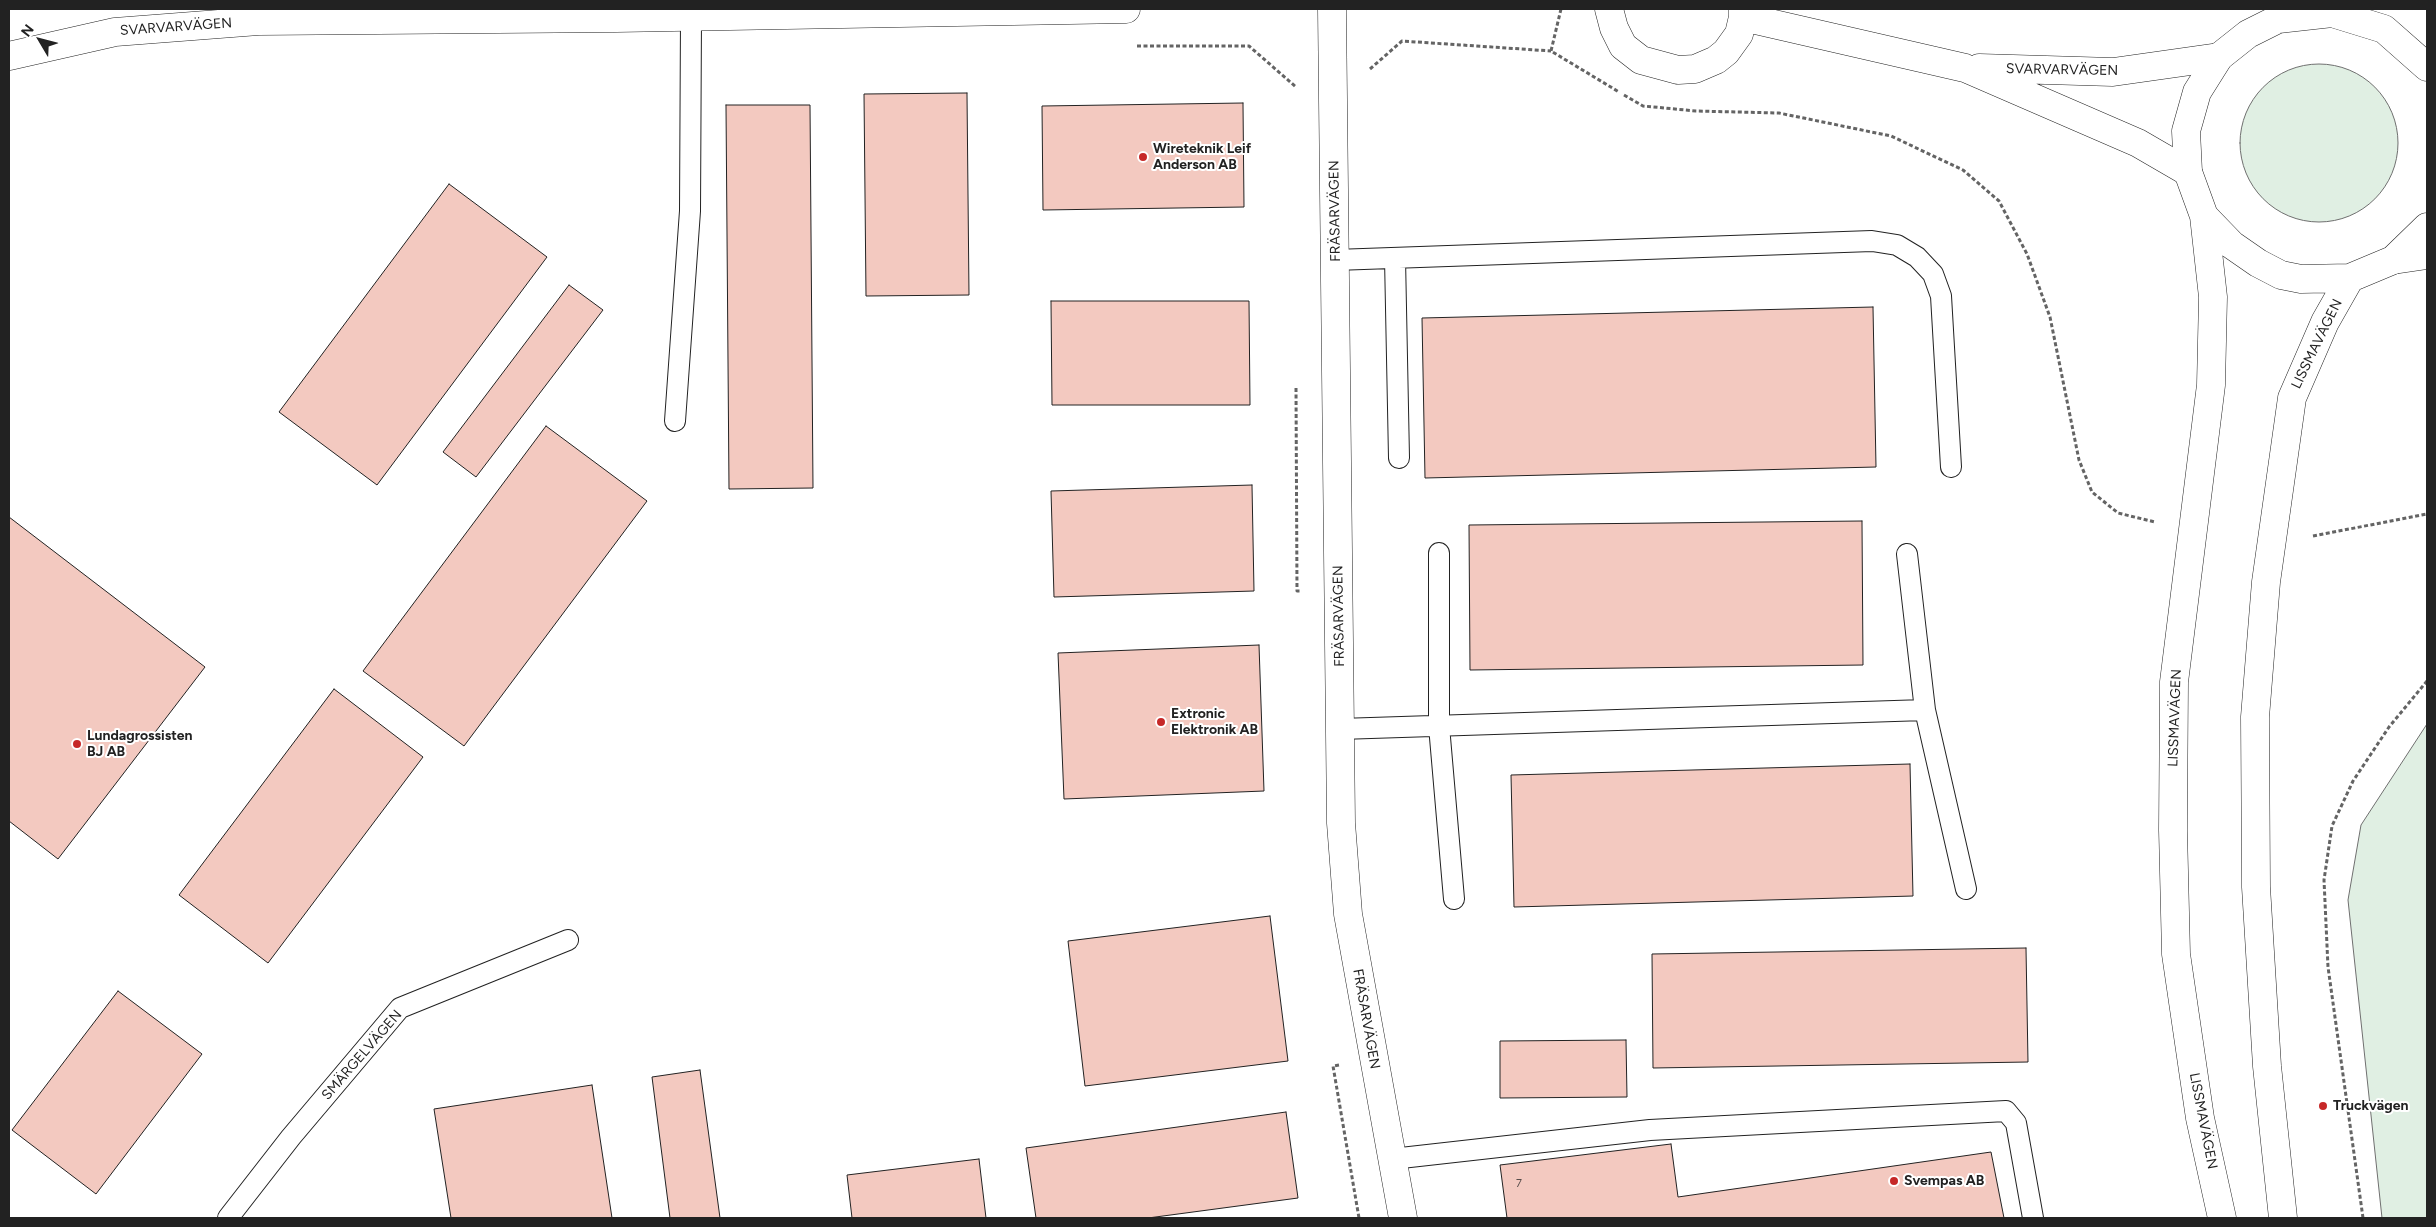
<!DOCTYPE html>
<meta charset="utf-8">
<style>
body{margin:0}
#map{position:relative;width:2436px;height:1227px;overflow:hidden;background:#fff;font-family:Figtree,sans-serif}
canvas{display:block}
.frame{position:absolute;inset:0;border:10px solid #222;pointer-events:none}
.north{position:absolute;left:15px;top:15px;width:50px;height:50px;-webkit-text-stroke:4px #fff;paint-order:stroke;rotate:307deg;font-size:14px;font-weight:700;line-height:20px;text-align:center;color:#222}
.north::after{content:'';display:block;margin:auto;width:18px;height:22px;background:#222;clip-path:polygon(50% 0,100% 100%,50% 72%,0 100%)}
</style>
<div id="map">
<canvas width="2436" height="1227"></canvas>
<div class="frame"></div>
<div class="north">N</div>
</div>
<script>
const context = document.querySelector('canvas').getContext('2d');
context.lineJoin = 'round';
function fill(path, color) { context.fillStyle = color; context.fill(path, 'evenodd'); }
const shape = rows => new Path2D(rows.map(r => 'M' + r).join(''));
function trace(path, color, width, dash) { context.strokeStyle = color; context.lineWidth = width; context.lineCap = dash ? 'butt' : 'round'; context.setLineDash(dash || []); context.stroke(path); }
function label(font, color, halo, rows, align = 'center') {
  context.font = font + ' Figtree,sans-serif'; context.lineWidth = 4; context.setLineDash([]); context.textBaseline = 'middle'; context.strokeStyle = halo; context.fillStyle = color; for (const [text, x, y, turn = 0] of rows) {
    context.save(); context.translate(x, y); context.rotate((+turn || 0) * Math.PI / 180); context.textAlign = isNaN(turn) ? turn : align; if (halo) context.strokeText(text, 0, 0); context.fillText(text, 0, 0); context.restore();
  }
}
const green = shape([
 '2240 143a79 79 0 1 1 158 0a79 79 0 1 1-158 0Z',
 [2427,724,2427,1218,2382,1218,2348,900,2361,825,2427,724]
]);
fill(green, '#e0efe3');
trace(green, '#6f6f6f', 1);
const building = shape([
 [967,93,969,295,866,296,864,94,967,93],
 [1243,103,1244,207,1043,210,1042,106,1243,103],
 [726,105,810,105,813,488,729,489,726,105],
 [449,184,547,257,377,485,279,412,449,184],
 [569,285,603,310,476,477,443,452,569,285],
 [1051,301,1249,301,1250,405,1052,405,1051,301],
 [1873,307,1876,467,1425,478,1422,318,1873,307],
 [546,426,647,501,464,746,363,671,546,426],
 [1252,485,1254,591,1054,597,1051,491,1252,485],
 [9,517,205,667,58,859,9,821,9,517],
 [1862,521,1863,665,1470,670,1469,525,1862,521],
 [1259,645,1264,791,1064,799,1058,653,1259,645],
 [334,689,423,757,268,963,179,895,334,689],
 [1910,764,1913,896,1514,907,1511,775,1910,764],
 [1270,916,1288,1061,1085,1086,1068,941,1270,916],
 [2026,948,2028,1062,1653,1068,1652,954,2026,948],
 [118,991,202,1054,96,1194,12,1130,118,991],
 [1626,1040,1627,1097,1500,1098,1500,1041,1626,1040],
 [700,1070,720,1218,670,1218,652,1077,700,1070],
 [592,1085,612,1218,451,1218,434,1109,592,1085],
 [1286,1112,1298,1198,1148,1218,1036,1218,1026,1148,1286,1112],
 [1671,1144,1678,1197,1991,1152,2004,1218,1507,1218,1500,1165,1671,1144],
 [979,1159,986,1218,852,1218,847,1175,979,1159]
]);
fill(building, '#f3c9c0');
trace(building, '#222', 1);
const service = shape([
 [1395,258,1399,458],
 [1335,260,1872,241,1897,245,1917,257,1933,274,1941,296,1951,467],
 [675,421,690,211,691,17],
 [1439,553,1439,726,1454,899],
 [1907,554,1925,710,1966,889],
 [1340,729,1925,710],
 [1392,1159,1650,1130,2006,1111,2016,1123,2033,1218],
 [228,1218,291,1137,400,1008,568,940]
]);
const minor = shape([
 [1332,9,1341,823,1348,914,1403,1218],
 [1609,9,1614,28,1623,46,1641,60,1678,70,1695,69,1716,60,1726,52,1739,34,1743,17,1743,9],
 [1743,17,1965,68,2138,143,2188,172],
 [9,56,115,32,258,21,616,18,1126,9],
 [1979,68,2113,72,2219,57]
]);
const tertiary = shape([
 [2427,67,2384,29,2332,13,2278,19,2248,34,2219,57,2197,92,2186,131,2188,172,2204,216,2232,245,2258,263,2281,275,2301,279,2350,278,2393,260,2427,227],
 [2204,216,2213,297,2211,385,2174,682,2173,830,2176,954,2200,1118,2222,1218],
 [2283,1218,2267,1066,2256,887,2255,717,2266,582,2292,398,2325,322,2350,278]
]);
const motorway = shape([
 [2393,260,2427,255]
]);
trace(service, '#222', 22);
trace(minor, '#222', 29);
trace(tertiary, '#222', 29);
trace(motorway, '#222', 29);
trace(shape([
 [1561,9,1551,51,1619,92],
 [1137,46,1249,46,1296,87],
 [1370,69,1402,41,1551,51],
 [1624,95,1643,106,1696,111,1779,113,1891,136,1963,170,1999,201,2027,254,2050,317,2079,460,2092,492,2118,513,2155,522],
 [1296,388,1297,591,1302,591],
 [2313,536,2427,514],
 [1339,1065,1333,1066,1359,1218],
 [2363,1218,2328,967,2324,880,2332,826,2353,781,2389,727,2427,681]
]), '#646464', 3, [4, 2.5]);
trace(service, '#fff', 20);
trace(minor, '#fff', 28);
trace(tertiary, '#fff', 28);
trace(motorway, '#fff', 28);
for (const [x, y, r, color] of [
 [1143,157,5,"#c62828"],
 [1161,722,5,"#c62828"],
 [77,744,5,"#c62828"],
 [2323,1106,5,"#c62828"],
 [1894,1181,5,"#c62828"]
]) { const dot = new Path2D(); dot.arc(x, y, r, 0, 2 * Math.PI); context.fillStyle = color; context.fill(dot); trace(dot, '#fff', 2); }
label('11px', '#564c4a', null, [
 ["7",1519,1184]
]);
label('14px', '#222', '#fff', [
 ["SVARVARVÄGEN",176,27,-4],
 ["SVARVARVÄGEN",2062,70,1],
 ["FRÄSARVÄGEN",1335,211,-91],
 ["LISSMAVÄGEN",2317,344,-64],
 ["FRÄSARVÄGEN",1339,616,-91],
 ["LISSMAVÄGEN",2175,718,-88],
 ["FRÄSARVÄGEN",1366,1019,80],
 ["SMÄRGELVÄGEN",362,1055,-49],
 ["LISSMAVÄGEN",2203,1121,79]
]);
label('bold 14px', '#222', '#fff', [
 ["Wireteknik Leif",1153,149],
 ["Anderson AB",1153,165],
 ["Extronic",1171,714],
 ["Elektronik AB",1171,730],
 ["Lundagrossisten",87,736],
 ["BJ AB",87,752],
 ["Truckvägen",2333,1106],
 ["Svempas AB",1904,1181]
], 'left');
</script>
